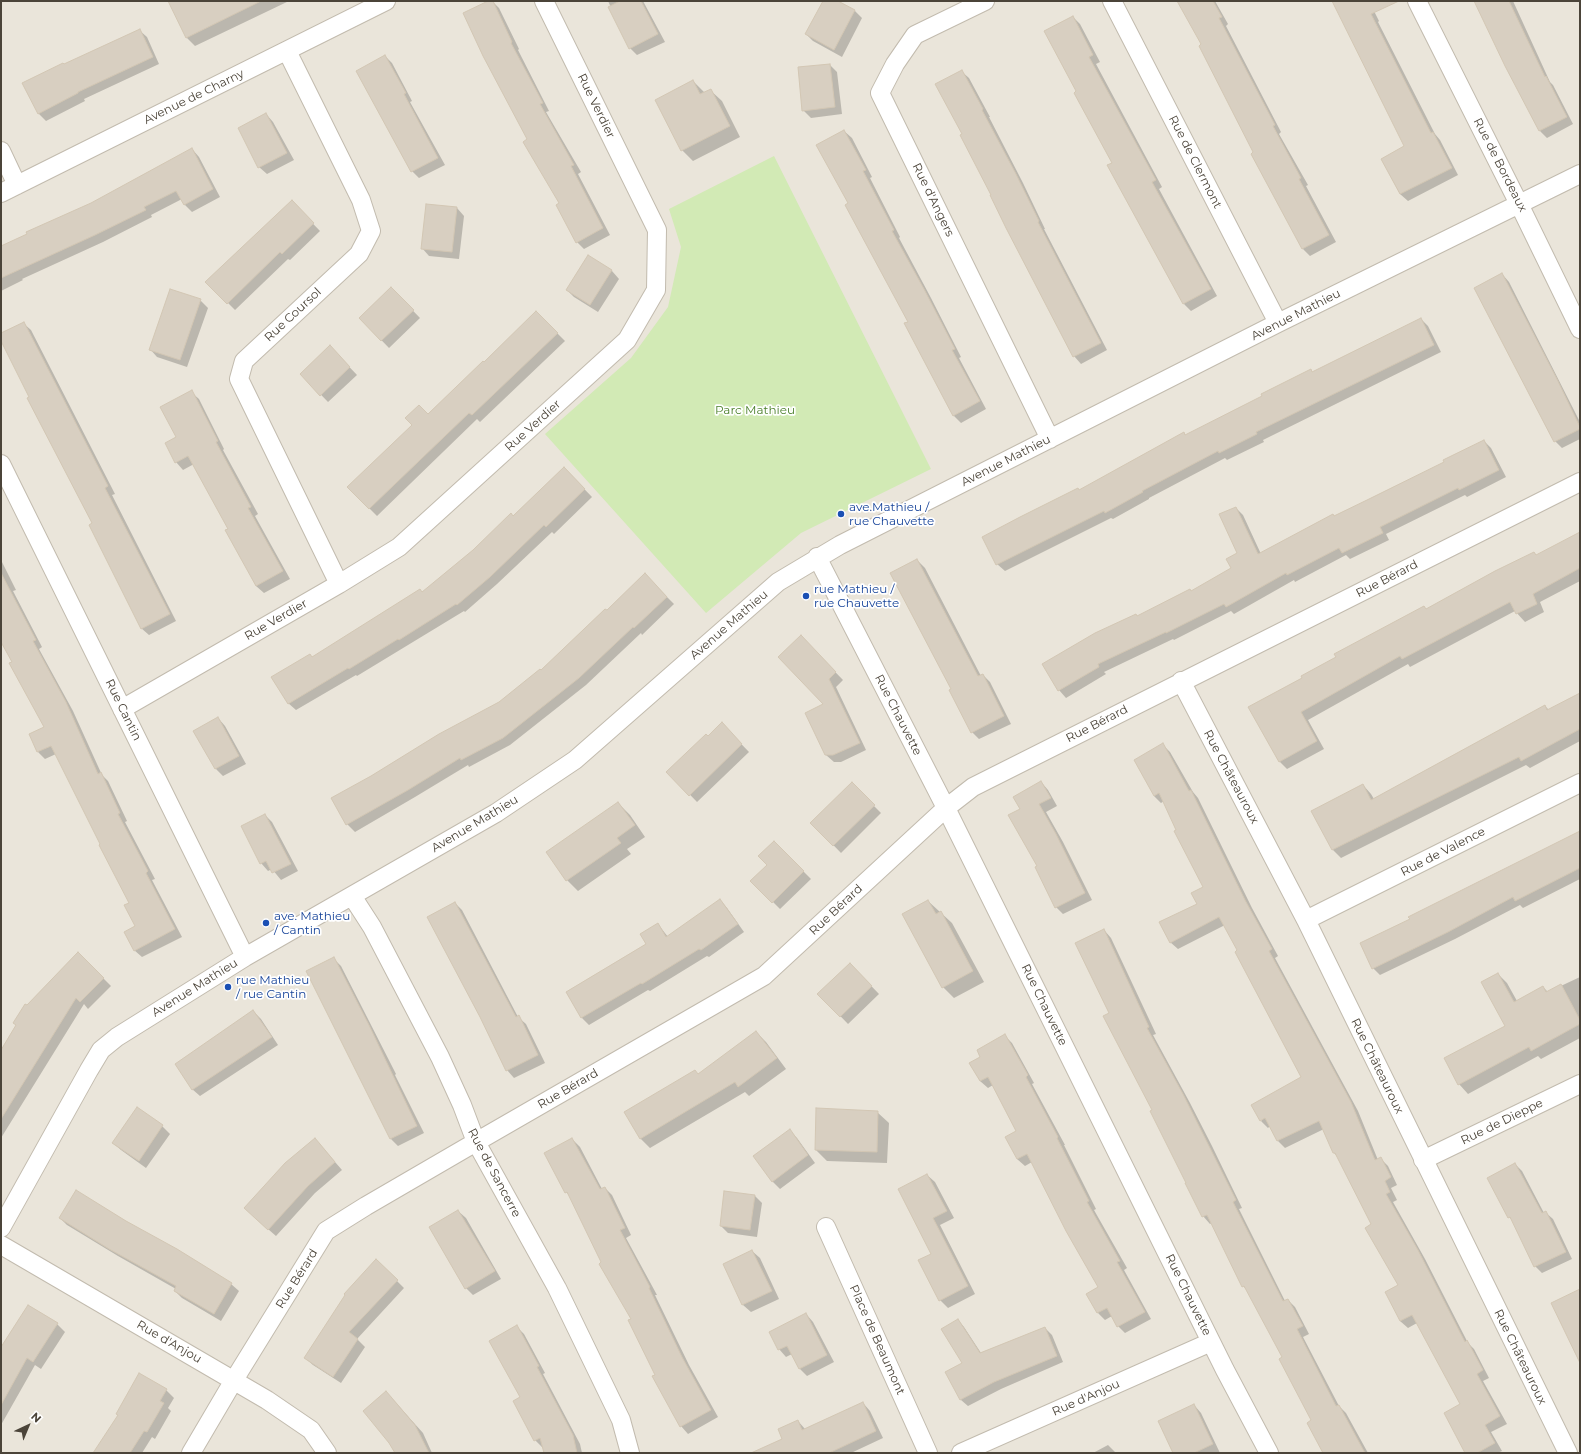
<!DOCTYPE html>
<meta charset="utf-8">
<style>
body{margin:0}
#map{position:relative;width:1581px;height:1454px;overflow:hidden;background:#f6f3ec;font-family:Montserrat,sans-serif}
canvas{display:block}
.frame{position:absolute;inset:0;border:2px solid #4b4439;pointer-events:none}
.north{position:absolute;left:8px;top:1406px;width:40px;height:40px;-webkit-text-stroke:3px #fff;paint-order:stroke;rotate:44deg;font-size:11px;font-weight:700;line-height:16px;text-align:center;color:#4b4439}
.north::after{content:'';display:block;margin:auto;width:14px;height:18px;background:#4b4439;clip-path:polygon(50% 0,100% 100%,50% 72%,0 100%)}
</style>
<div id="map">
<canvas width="1581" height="1454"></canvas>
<div class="frame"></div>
<div class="north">N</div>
</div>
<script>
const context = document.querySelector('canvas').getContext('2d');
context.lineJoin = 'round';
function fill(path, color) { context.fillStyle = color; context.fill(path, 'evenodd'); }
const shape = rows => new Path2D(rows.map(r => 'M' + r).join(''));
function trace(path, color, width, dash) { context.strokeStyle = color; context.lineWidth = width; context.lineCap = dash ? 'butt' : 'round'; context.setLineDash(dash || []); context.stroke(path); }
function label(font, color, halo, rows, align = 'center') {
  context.font = font + ' Montserrat,sans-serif'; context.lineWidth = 3.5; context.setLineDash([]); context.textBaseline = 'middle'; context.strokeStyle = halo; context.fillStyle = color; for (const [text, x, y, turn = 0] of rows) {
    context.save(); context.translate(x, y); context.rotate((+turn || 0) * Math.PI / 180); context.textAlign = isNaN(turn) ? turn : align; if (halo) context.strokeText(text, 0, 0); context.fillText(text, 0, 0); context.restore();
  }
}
fill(shape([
 [1,1,1580,1,1580,1453,1,1453]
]), '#eae5da');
fill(shape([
 [774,156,931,469,801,533,706,613,545,434,631,358,668,307,681,247,669,209]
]), '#d2eab5');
fill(shape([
 [181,1,289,1,195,46,187,38],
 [490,1,492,1,499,8,519,49,518,50,549,111,546,112,581,172,578,174,610,235,584,249,577,242,560,204,529,140],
 [608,1,643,1,665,42,637,55,630,48],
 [824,1,836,1,855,11,862,18,842,57,813,41,806,34],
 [1179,1,1215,1,1228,24,1226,26,1281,132,1279,134,1308,185,1306,186,1336,242,1310,256,1303,249,1252,154,1255,153,1203,45],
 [1333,1,1369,1,1379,21,1378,22,1435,134,1440,140,1458,175,1408,201,1400,194,1382,159,1406,147],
 [1475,1,1513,1,1550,82,1553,85,1573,124,1547,138,1540,131],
 [1073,17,1080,24,1100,62,1096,64,1162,187,1159,189,1217,296,1191,311,1184,304,1109,166,1113,163,1078,92],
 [139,30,147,37,159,64,84,99,85,101,46,121,38,113,64,65],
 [385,56,392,63,412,101,410,102,445,165,419,178,412,171],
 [830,65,837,72,842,114,811,118,803,110],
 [961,71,969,78,990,117,989,117,1023,183,1045,229,1044,229,1107,350,1081,364,1074,356,992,195],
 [693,81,705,93,710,90,722,101,740,137,693,161,682,150],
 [266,114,273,122,294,160,267,174,259,167],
 [844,131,852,138,872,177,870,178,900,237,899,238,931,298,961,357,959,358,986,409,961,423,953,415,909,322,849,204],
 [192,149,199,157,220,197,192,212,184,204,182,199,151,215,152,217,103,242,22,279,23,280,1,291,1,247,92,204],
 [292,202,320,231,290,260,288,259,235,310,207,282],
 [457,208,464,216,459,259,429,256,422,248],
 [588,256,612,271,619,279,598,312,574,297,567,290],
 [1502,274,1509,282,1580,422,1580,439,1562,448,1555,441],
 [391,288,420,318,389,348,360,318],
 [200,300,208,308,187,367,157,357,150,349],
 [536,312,565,341,480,422,477,419,377,516,348,487,484,364],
 [1421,319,1428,326,1441,352,1263,440,1264,442,1227,460,1225,458,1149,498,1149,499,1113,519,1111,518,1005,571,997,564,1079,491,1184,434,1186,436],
 [23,323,31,330,115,494,112,495,176,621,149,635,141,628,93,524,1,339,1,334],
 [337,354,357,375,328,402,301,374],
 [191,392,199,399,224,449,223,450,258,514,255,516,290,579,264,593,256,586,229,529,194,464,183,470,176,462,177,438],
 [1484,441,1491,448,1506,477,1467,497,1465,495,1386,534,1389,540,1350,559,1346,555,1295,582,1294,580,1234,614,1231,611,1174,640,1173,639,1104,672,1106,674,1066,698,1059,690,1138,617,1190,590,1192,592,1233,568,1238,553,1236,508,1243,515,1261,554,1446,462],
 [564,468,592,497,554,534,552,532,497,584,465,612,464,611,357,676,356,675,296,710,288,703,313,658,423,593,513,517],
 [1580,534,1580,581,1540,602,1544,612,1525,622,1515,611,1410,667,1408,664,1308,720,1324,749,1287,769,1279,761,1250,707,1426,610,1534,553,1537,556],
 [1,560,16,590,13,591,42,647,39,649,73,711,102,775,108,781,127,821,125,822,155,879,152,880,182,937,142,957,134,950,137,927,130,903,56,754,45,759,38,752,46,728,1,639],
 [917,560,925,568,981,676,983,675,990,682,1011,724,979,739,972,732,952,690],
 [645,575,674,604,642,635,641,633,586,685,510,745,469,767,468,765,415,797,355,832,347,824,332,798,372,777,499,703,541,671,607,612],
 [801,637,843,680,836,687,866,750,841,762,834,762,826,755,825,705],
 [1580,694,1580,741,1530,768,1526,765,1341,858,1333,850,1313,811,1363,785,1371,794,1374,799,1545,706,1549,710],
 [218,718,225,726,246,764,223,776,216,769,195,731],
 [722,724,749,752,697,802,668,772],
 [1163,745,1170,752,1193,792,1198,798,1252,908,1278,956,1275,958,1358,1111,1378,1160,1380,1158,1388,1166,1397,1185,1391,1188,1397,1200,1393,1202,1425,1259,1468,1343,1474,1349,1489,1378,1483,1381,1507,1424,1491,1432,1502,1451,1497,1453,1467,1453,1462,1404,1417,1323,1408,1328,1400,1321,1399,1286,1372,1225,1339,1158,1334,1153,1324,1129,1285,1148,1277,1140,1270,1126,1268,1128,1261,1121,1302,1077,1225,925,1178,949,1170,942,1198,904,1204,888,1164,801,1161,803,1154,796],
 [1041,782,1048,790,1057,806,1046,812,1063,842,1092,900,1063,914,1056,907,1039,866,1021,809],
 [852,784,881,813,841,853,812,823],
 [618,803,630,815,645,837,627,849,631,854,578,891,567,880],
 [265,815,272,822,298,871,281,880,272,869,268,871,261,863],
 [1580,833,1580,879,1523,908,1520,905,1455,939,1380,975,1373,968,1411,920],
 [774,842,811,879,780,909,752,881,768,865],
 [720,900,727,908,744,932,709,957,707,956,650,991,648,990,589,1025,582,1018,567,993,647,944,658,924,668,937],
 [928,901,952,923,984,982,954,998,943,987],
 [455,903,462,910,518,1017,526,1024,545,1063,514,1078,507,1070,481,1016],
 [1104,930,1111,938,1156,1034,1153,1035,1190,1103,1212,1146,1242,1208,1239,1209,1285,1301,1288,1300,1295,1307,1309,1334,1303,1337,1339,1406,1346,1413,1368,1453,1324,1453,1313,1420,1283,1357,1249,1292,1243,1286,1212,1223,1210,1224,1203,1216,1110,1013],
 [78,953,111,986,88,1009,84,1004,1,1138,1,1061,27,1006],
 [334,959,341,966,396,1074,395,1075,424,1133,398,1146,391,1139],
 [850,964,879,994,848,1024,819,994],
 [1498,974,1507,983,1517,1001,1543,987,1548,992,1580,977,1580,1038,1541,1059,1538,1056,1468,1094,1459,1084,1506,1026],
 [253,1011,261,1019,278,1045,200,1096,192,1089],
 [756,1032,766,1042,786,1069,749,1096,745,1092,650,1148,640,1138],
 [1005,1036,1012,1043,1034,1083,1032,1084,1065,1145,1064,1145,1096,1209,1094,1210,1127,1268,1124,1270,1151,1319,1125,1333,1118,1326,1112,1316,1105,1320,1098,1313,1087,1294,1099,1287,1032,1162,1025,1166,1017,1159,1017,1132,993,1085,988,1088,980,1081,971,1063,981,1057],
 [137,1109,162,1126,170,1134,146,1168,121,1150,113,1143],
 [877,1112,889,1123,887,1163,827,1161,816,1150],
 [790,1131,797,1138,815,1163,780,1189,772,1181],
 [572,1139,580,1147,602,1189,605,1188,612,1195,631,1235,626,1238,657,1295,655,1295,689,1365,718,1417,688,1434,681,1426,656,1375,632,1319,570,1196,566,1192],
 [322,1147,342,1170,315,1193,276,1236,253,1216],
 [1515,1164,1522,1171,1544,1213,1545,1212,1553,1219,1572,1259,1542,1273,1535,1266,1513,1221,1509,1217],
 [927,1175,935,1182,954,1218,940,1225,975,1294,948,1308,940,1300,920,1261,933,1254],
 [754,1195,762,1203,757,1237,728,1233,721,1226],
 [458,1211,466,1218,501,1279,473,1295,466,1288],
 [60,1218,231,1284,239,1291,221,1321,182,1298,175,1291,176,1289,118,1256,67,1225],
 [752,1251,760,1258,779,1299,751,1312,743,1305,724,1264],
 [397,1281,404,1288,357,1339,365,1347,341,1383,313,1365,305,1358],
 [29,1306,57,1324,65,1332,41,1369,35,1365,1,1425,1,1349],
 [806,1314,813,1322,834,1362,807,1376,799,1368,792,1354,786,1357,779,1349],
 [958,1320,964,1327,981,1353,1045,1328,1052,1335,1063,1362,1001,1389,968,1406,961,1400,947,1372,964,1363],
 [517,1327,524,1334,545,1373,543,1374,580,1444,582,1453,545,1453,544,1447,542,1447,535,1440,521,1398],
 [166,1390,174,1398,168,1408,171,1411,155,1439,152,1437,142,1453,94,1453],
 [386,1392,423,1433,432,1453,396,1453],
 [863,1403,870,1411,883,1438,851,1453,753,1453,783,1439,798,1421,805,1429],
 [1194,1405,1201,1413,1220,1453,1174,1453],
 [1108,1445,1116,1453,1093,1453]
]), '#0003');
const building = shape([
 [168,1,261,1,186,38,168,1],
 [488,1,493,1,512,42,511,43,543,103,540,104,574,165,571,166,603,228,576,243,556,205,559,203,523,142,527,139,483,56,463,13,488,1],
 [620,1,641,1,658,34,629,49,608,7,620,1],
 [823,1,838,1,855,10,834,50,805,34,823,1],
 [1177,1,1213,1,1222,17,1219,18,1275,125,1273,126,1301,178,1299,179,1329,235,1302,249,1251,154,1253,152,1199,46,1201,44,1177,1],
 [1332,1,1399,1,1371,14,1431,133,1433,132,1452,168,1400,194,1381,159,1404,146,1332,1],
 [1474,1,1509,1,1545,77,1546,76,1567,117,1539,131,1505,66,1474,1],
 [1073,16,1093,55,1089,57,1156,180,1152,182,1211,289,1183,304,1107,165,1112,163,1074,93,1076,91,1044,31,1073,16],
 [140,29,153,57,78,92,78,93,38,114,22,83,63,63,64,64,140,29],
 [385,55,406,93,404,94,438,158,411,172,356,71,385,55],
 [830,64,835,107,802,111,798,67,830,64],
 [962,70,983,109,982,110,1016,174,1039,221,1038,222,1101,343,1073,357,1006,228,990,195,991,195,960,135,962,134,935,84,962,70],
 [693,80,700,94,711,89,730,126,681,151,655,100,693,80],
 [266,113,287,153,258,168,238,128,266,113],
 [844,130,866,170,863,171,894,230,892,231,924,289,955,349,952,350,980,401,953,416,904,323,908,322,845,205,848,203,816,145,844,130],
 [192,148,213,189,184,205,176,191,144,207,146,210,95,235,1,278,1,246,27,234,26,232,91,203,192,148],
 [292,200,314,223,282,254,280,252,227,304,205,282,292,200],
 [426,204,457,207,452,252,421,249,426,204],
 [588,255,612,270,590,305,566,290,588,255],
 [1502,273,1557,379,1580,427,1580,429,1554,442,1474,288,1502,273],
 [391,287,414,310,381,341,359,318,391,287],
 [170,289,201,299,180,360,149,350,170,289],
 [536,311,558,333,472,415,469,413,369,509,347,487,412,425,405,418,419,405,428,414,483,361,484,362,536,311],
 [1421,318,1434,345,1256,432,1257,434,1219,453,1218,451,1142,491,1143,492,1105,513,1104,511,996,565,982,537,1020,517,1078,488,1079,490,1184,432,1185,435,1262,396,1261,394,1311,369,1312,372,1421,318],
 [24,322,108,486,105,488,170,614,141,629,89,525,92,523,27,398,29,397,1,341,1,333,24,322],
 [330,345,350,367,320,396,300,374,330,345],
 [192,390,218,441,216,442,251,507,248,508,283,571,256,586,225,530,228,529,188,456,175,463,165,443,176,437,160,407,192,390],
 [1484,440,1499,470,1459,490,1458,488,1380,527,1383,533,1342,553,1339,548,1287,575,1286,573,1226,607,1224,604,1166,633,1166,632,1098,664,1099,667,1058,691,1042,664,1095,633,1136,614,1137,616,1190,589,1191,591,1231,568,1226,559,1237,553,1219,514,1236,507,1258,554,1333,514,1334,516,1367,500,1444,462,1443,460,1484,440],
 [564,467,585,489,546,527,544,525,490,577,457,605,456,604,399,640,398,639,349,669,348,668,288,704,271,677,310,654,312,657,420,589,422,592,473,550,511,513,513,516,564,467],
 [1580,532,1580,568,1533,594,1537,604,1516,614,1510,602,1402,659,1400,656,1301,712,1317,741,1279,762,1248,707,1302,678,1301,676,1336,657,1334,654,1424,606,1426,609,1495,571,1534,552,1536,555,1580,532],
 [917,559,978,676,983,674,1004,716,971,733,949,690,951,689,890,573,917,559],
 [1,573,36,640,33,641,66,702,98,774,101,772,120,813,118,814,148,871,146,873,175,929,134,951,124,932,135,926,124,905,129,903,99,845,100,844,51,746,37,752,29,734,44,727,9,663,12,662,1,642,1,573],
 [645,573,667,597,634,628,633,627,579,678,503,738,461,760,460,758,408,790,346,825,331,798,371,776,439,734,499,702,540,669,541,670,605,609,607,610,645,573],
 [801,635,836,672,829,679,860,743,833,755,825,755,805,713,823,704,778,657,801,635],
 [1580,693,1580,729,1521,761,1519,757,1332,850,1311,811,1363,784,1371,800,1545,705,1547,710,1580,693],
 [218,717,239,756,215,769,193,731,218,717],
 [722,722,742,744,689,796,666,772,706,734,708,736,722,722],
 [1163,743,1189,791,1191,790,1245,900,1272,949,1269,951,1351,1102,1375,1160,1381,1157,1391,1177,1385,1181,1390,1192,1386,1194,1418,1250,1465,1342,1467,1340,1483,1370,1477,1374,1500,1416,1485,1425,1495,1443,1477,1453,1465,1453,1444,1413,1460,1404,1412,1315,1400,1321,1385,1292,1398,1285,1365,1228,1371,1224,1335,1153,1333,1153,1319,1121,1277,1141,1265,1118,1260,1121,1251,1105,1301,1077,1235,952,1237,950,1219,917,1170,943,1159,922,1197,904,1191,893,1203,887,1174,831,1176,830,1159,793,1154,796,1134,760,1163,743],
 [1041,781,1051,798,1039,804,1056,834,1085,893,1055,908,1035,867,1037,866,1008,815,1020,809,1013,797,1041,781],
 [852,782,875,805,833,846,810,823,852,782],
 [618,802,635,825,617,838,621,843,566,881,546,852,618,802],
 [265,814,291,864,272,873,266,861,260,864,241,826,265,814],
 [1580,831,1580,868,1515,901,1513,897,1448,932,1372,969,1360,943,1410,919,1408,917,1580,831],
 [774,841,804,871,772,903,750,881,767,865,758,856,774,841],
 [720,899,738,924,701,950,699,949,642,984,641,983,581,1018,566,992,646,944,640,934,658,923,666,937,720,899],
 [928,900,936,914,941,911,973,971,942,988,902,914,928,900],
 [455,902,516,1017,519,1015,538,1055,506,1071,480,1017,427,917,455,902],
 [1104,929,1149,1027,1147,1028,1183,1094,1236,1200,1233,1202,1283,1301,1288,1299,1303,1326,1297,1329,1336,1406,1339,1405,1365,1453,1323,1453,1307,1423,1311,1420,1279,1359,1282,1357,1244,1286,1242,1287,1207,1215,1202,1217,1185,1183,1186,1183,1150,1111,1152,1110,1103,1016,1109,1013,1075,943,1104,929],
 [78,952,104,978,80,1002,76,998,1,1119,1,1050,16,1025,13,1023,25,1004,27,1005,78,952],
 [334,957,369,1025,417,1126,390,1139,306,971,334,957],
 [850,963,872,986,840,1017,817,994,850,963],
 [1498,973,1514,1002,1543,986,1546,992,1561,984,1580,1020,1580,1024,1531,1051,1529,1047,1458,1085,1444,1058,1505,1026,1481,982,1498,973],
 [253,1010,272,1037,192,1090,175,1064,253,1010],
 [756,1031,777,1058,738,1087,735,1082,640,1139,624,1112,695,1070,698,1074,756,1031],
 [1005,1034,1028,1075,1026,1077,1058,1137,1057,1138,1089,1201,1087,1202,1120,1261,1117,1262,1145,1312,1117,1327,1107,1308,1097,1313,1086,1294,1098,1287,1066,1231,1027,1154,1017,1159,1005,1137,1016,1131,988,1077,980,1081,969,1063,980,1057,977,1050,1005,1034],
 [137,1107,163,1125,139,1161,112,1143,137,1107],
 [816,1108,878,1111,877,1152,815,1150,816,1108],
 [790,1129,808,1155,772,1182,753,1156,790,1129],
 [315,1138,335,1162,308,1186,268,1230,244,1208,285,1163,315,1138],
 [572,1138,600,1189,605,1187,625,1228,620,1230,650,1287,649,1288,682,1357,711,1410,680,1427,652,1376,655,1375,628,1320,631,1319,599,1264,601,1262,567,1192,565,1193,544,1153,572,1138],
 [1515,1163,1542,1213,1546,1211,1566,1252,1534,1267,1510,1217,1508,1218,1487,1178,1515,1163],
 [927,1174,947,1211,933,1218,968,1286,939,1301,918,1260,931,1254,898,1189,927,1174],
 [76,1190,126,1221,177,1249,232,1283,214,1314,174,1291,176,1286,109,1249,59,1218,76,1190],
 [724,1191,755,1195,750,1230,720,1226,724,1191],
 [458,1210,495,1271,465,1289,429,1227,458,1210],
 [752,1250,772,1291,742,1305,723,1264,752,1250],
 [376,1259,398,1280,349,1332,358,1339,333,1377,304,1358,345,1295,344,1294,376,1259],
 [1580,1289,1580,1363,1551,1303,1580,1289],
 [28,1305,58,1323,33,1362,27,1358,1,1405,1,1347,28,1305],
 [806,1313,827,1355,799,1369,787,1346,778,1350,769,1332,806,1313],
 [958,1319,980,1353,1045,1327,1057,1356,994,1382,960,1400,945,1372,962,1363,941,1329,958,1319],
 [517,1325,539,1366,537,1367,573,1435,577,1453,544,1453,540,1438,534,1441,513,1401,520,1397,489,1341,517,1325],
 [139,1373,167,1389,160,1401,164,1403,147,1432,144,1431,130,1453,93,1453,118,1415,116,1414,139,1373],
 [386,1391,415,1425,429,1453,395,1453,389,1443,363,1411,386,1391],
 [863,1402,876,1431,829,1453,751,1453,782,1439,778,1429,798,1420,802,1430,863,1402],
 [1194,1404,1213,1444,1194,1453,1173,1453,1158,1421,1194,1404]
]);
fill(building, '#d8cfc1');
trace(building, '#d3c7b4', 1);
const street = shape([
 [985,1,915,35,895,64,880,93,1050,439],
 [1112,1,1278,323],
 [1417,1,1519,204,1580,329],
 [287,51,361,200,371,231,359,254,244,361,239,379,339,584],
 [1,151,17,185],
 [1,193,386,1],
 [1,464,245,957],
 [817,557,946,808,1225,1370,1269,1453],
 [1181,681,1306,920,1568,1453],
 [122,709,339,584,399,547,627,340,656,290,657,230,544,1],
 [352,896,372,927,440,1057,462,1105,476,1142,557,1288,621,1420,630,1453],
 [1306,920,1580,783],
 [1423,1160,1580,1084],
 [826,1227,928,1453],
 [1,1228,89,1070,101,1050,117,1037,245,957,496,813,575,760,778,582,840,545,1278,323,1580,174],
 [1,1245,267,1400,311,1430,327,1453],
 [191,1453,234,1380,326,1231,366,1206,476,1142,764,976,946,808,973,787,1580,482],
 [961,1453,1211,1342]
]);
trace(street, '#c2bbae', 20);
trace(street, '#fff', 18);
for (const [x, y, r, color] of [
 [841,514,4,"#1a4fb4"],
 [806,596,4,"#1a4fb4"],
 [266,923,4,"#1a4fb4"],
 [228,987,4,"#1a4fb4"]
]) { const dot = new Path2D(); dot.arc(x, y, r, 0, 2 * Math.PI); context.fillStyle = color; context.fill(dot); trace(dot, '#fff', 1.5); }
label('12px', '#4b4439', '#fff', [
 ["Avenue de Charny",194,97,-26],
 ["Rue Verdier",596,106,64],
 ["Rue de Clermont",1195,162,63],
 ["Rue de Bordeaux",1500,165,63],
 ["Rue d'Angers",933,200,64],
 ["Rue Coursol",293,315,-43],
 ["Avenue Mathieu",1296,315,-27],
 ["Rue Verdier",533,426,-42],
 ["Avenue Mathieu",1006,461,-27],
 ["Rue Bérard",1387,579,-27],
 ["Rue Verdier",276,620,-30],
 ["Avenue Mathieu",729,625,-41],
 ["Rue Cantin",123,710,64],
 ["Rue Chauvette",898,715,63],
 ["Rue Bérard",1097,724,-27],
 ["Rue Châteauroux",1231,777,62],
 ["Avenue Mathieu",475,824,-31],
 ["Rue de Valence",1443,852,-27],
 ["Rue Bérard",836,910,-43],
 ["Avenue Mathieu",195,988,-32],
 ["Rue Chauvette",1044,1005,64],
 ["Rue Châteauroux",1377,1066,64],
 ["Rue Bérard",568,1089,-30],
 ["Rue de Dieppe",1502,1122,-26],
 ["Rue de Sancerre",494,1173,62],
 ["Rue Bérard",297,1279,-58],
 ["Rue Chauvette",1188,1295,64],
 ["Place de Beaumont",877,1340,66],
 ["Rue d'Anjou",169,1342,30],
 ["Rue Châteauroux",1520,1357,64],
 ["Rue d'Anjou",1086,1398,-24]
]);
label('12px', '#4a7f2a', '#fff', [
 ["Parc Mathieu",755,410]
]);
label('12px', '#164399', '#fff', [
 ["ave.Mathieu /",849,507],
 ["rue Chauvette",849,521],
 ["rue Mathieu /",814,589],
 ["rue Chauvette",814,603],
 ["ave. Mathieu",274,916],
 ["/ Cantin",274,930],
 ["rue Mathieu",236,980],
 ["/ rue Cantin",236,994]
], 'left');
</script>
